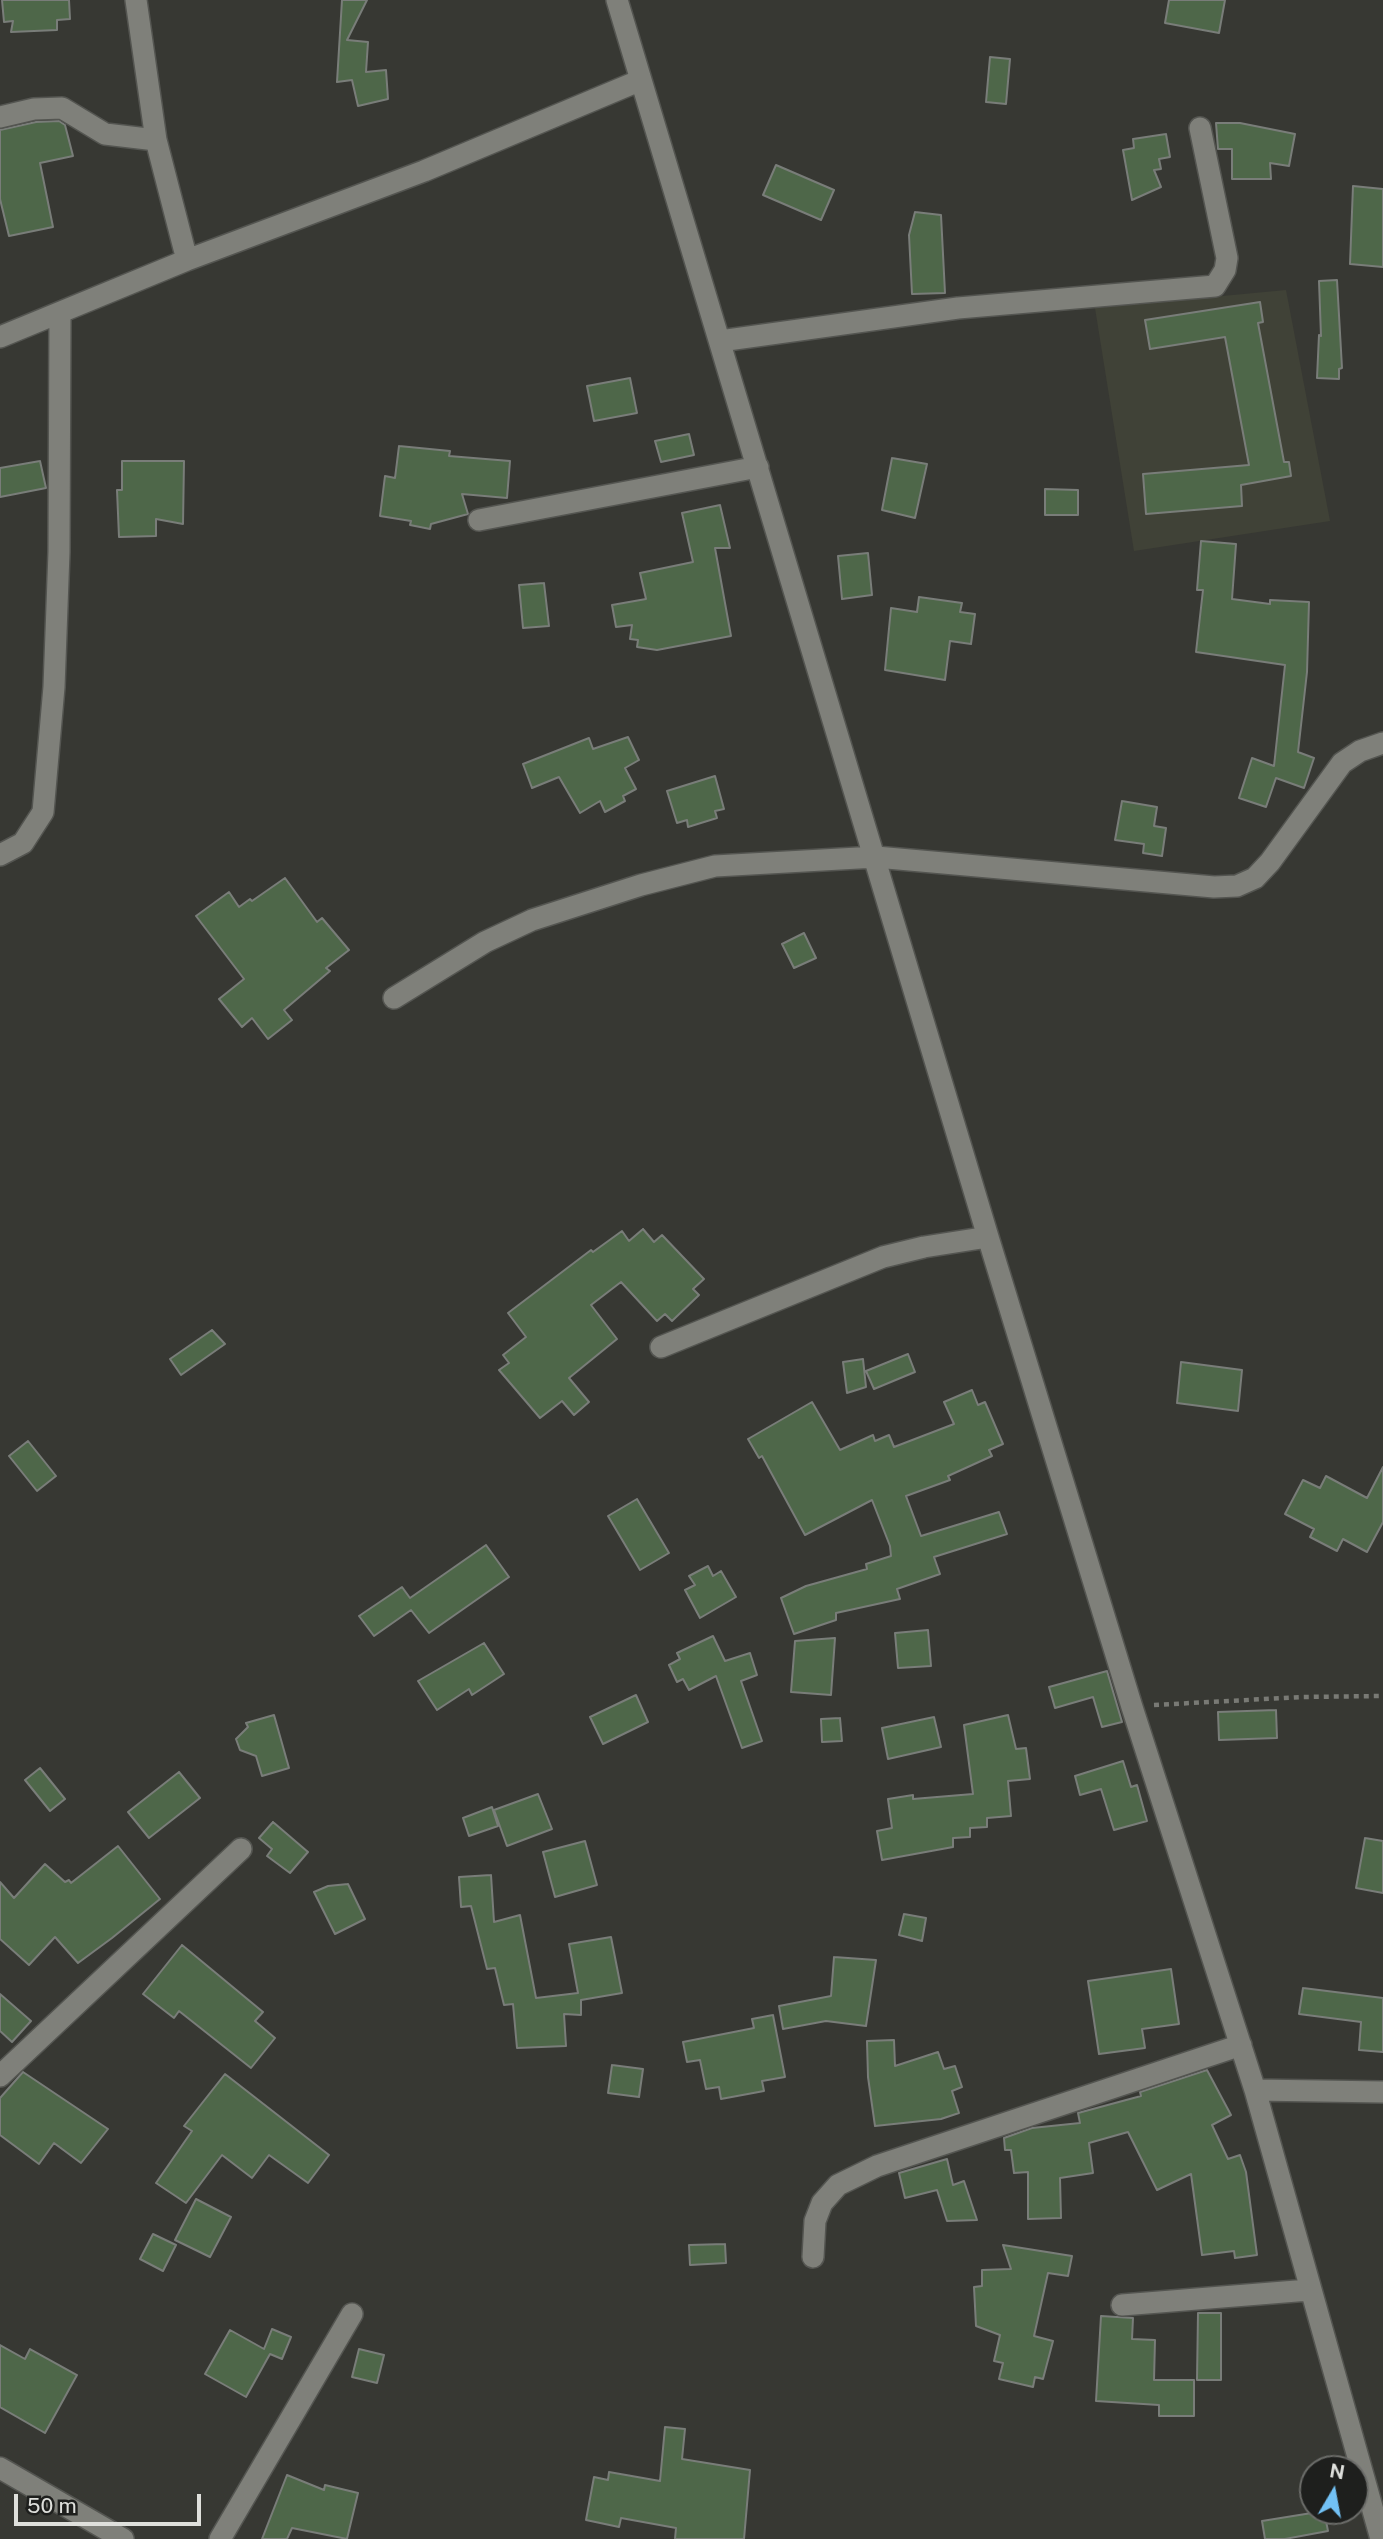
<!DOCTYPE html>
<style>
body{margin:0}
#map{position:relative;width:1383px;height:2539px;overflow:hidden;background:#373833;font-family:"Public Sans",sans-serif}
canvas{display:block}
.north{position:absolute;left:1299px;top:2455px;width:70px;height:70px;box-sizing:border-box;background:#1e1f1d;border:2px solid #6b6c69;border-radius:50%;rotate:10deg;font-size:19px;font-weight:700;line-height:28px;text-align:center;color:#dfe0dc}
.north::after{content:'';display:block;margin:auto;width:24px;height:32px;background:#72c1f5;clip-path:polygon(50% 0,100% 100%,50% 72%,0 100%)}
.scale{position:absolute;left:14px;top:2494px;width:187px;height:32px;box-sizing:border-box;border:4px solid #dfe0dc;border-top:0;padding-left:9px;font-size:21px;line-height:24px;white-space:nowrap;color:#dfe0dc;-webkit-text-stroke:5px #1e1f1d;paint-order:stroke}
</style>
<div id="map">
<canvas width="1383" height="2539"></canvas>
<div class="north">N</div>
<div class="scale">50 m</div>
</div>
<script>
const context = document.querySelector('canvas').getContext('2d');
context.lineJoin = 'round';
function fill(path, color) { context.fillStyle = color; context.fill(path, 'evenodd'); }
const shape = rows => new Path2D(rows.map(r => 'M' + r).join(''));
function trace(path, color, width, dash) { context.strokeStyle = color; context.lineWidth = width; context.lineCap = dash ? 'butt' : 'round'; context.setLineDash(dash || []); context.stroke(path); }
fill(shape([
 [1286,290,1330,521,1134,551,1095,308]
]), '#404237');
const building = shape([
 [2,0,69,0,70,19,57,20,57,30,11,32,13,21,4,22,2,0],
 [342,0,367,0,347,40,368,42,366,72,386,70,388,99,358,106,352,80,337,82,342,0],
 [1169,0,1225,0,1219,33,1165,23,1169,0],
 [990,57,1010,59,1006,104,986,102,990,57],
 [59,121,65,125,73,156,40,163,53,227,9,236,0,199,0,130,36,122,59,121],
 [1216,123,1240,123,1295,134,1289,166,1270,163,1271,179,1232,179,1232,149,1218,149,1216,123],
 [1166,134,1170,157,1159,159,1161,169,1154,170,1161,187,1132,200,1123,150,1134,148,1133,139,1166,134],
 [776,165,834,190,821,220,763,195,776,165],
 [1353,186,1383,189,1383,267,1350,264,1353,186],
 [915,212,941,215,945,293,912,294,909,235,915,212],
 [1337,280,1342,368,1339,369,1339,379,1317,378,1319,335,1321,336,1319,281,1337,280],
 [1260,302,1263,322,1258,323,1284,462,1289,462,1291,476,1241,485,1242,506,1146,514,1143,474,1249,465,1225,337,1150,349,1145,320,1260,302],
 [630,378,637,413,594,421,587,386,630,378],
 [689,434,694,455,661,462,655,441,689,434],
 [399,446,450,451,449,456,510,461,507,498,462,494,468,514,431,524,430,529,410,525,411,521,380,516,385,476,395,478,399,446],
 [892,458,927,464,915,518,882,510,892,458],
 [40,461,46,488,0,497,0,468,40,461],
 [122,461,184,461,183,524,156,519,156,536,119,537,117,490,122,490,122,461],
 [1045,489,1078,490,1078,515,1045,515,1045,489],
 [720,505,730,548,715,548,731,636,657,650,637,647,638,640,630,639,632,625,616,627,612,605,646,599,640,573,693,562,682,513,720,505],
 [1201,541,1236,544,1232,599,1270,604,1270,600,1309,602,1307,672,1298,752,1314,758,1304,788,1276,778,1266,807,1239,798,1252,758,1274,766,1285,665,1196,652,1203,590,1197,590,1201,541],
 [868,553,872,595,842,599,838,556,868,553],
 [544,583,549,626,523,628,519,585,544,583],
 [919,597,962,603,960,612,975,614,971,644,950,641,945,680,885,670,891,608,917,612,919,597],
 [628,737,639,760,625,768,636,789,623,796,625,801,605,812,600,801,580,813,559,777,532,788,523,764,589,738,593,749,628,737],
 [715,776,724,809,715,811,717,818,688,827,687,820,677,823,667,791,715,776],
 [1122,801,1157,807,1154,826,1166,828,1162,856,1143,853,1144,844,1115,840,1122,801],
 [285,878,317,922,322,918,349,950,326,968,330,971,284,1010,292,1020,268,1039,252,1018,242,1027,219,999,244,979,196,916,229,892,239,907,250,899,252,901,285,878],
 [804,933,816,958,794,968,782,944,804,933],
 [643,1229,654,1242,662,1235,704,1279,693,1289,699,1295,672,1321,665,1314,657,1321,621,1282,591,1305,617,1339,569,1378,589,1402,574,1415,562,1401,540,1418,499,1370,509,1363,503,1355,526,1337,508,1313,591,1250,593,1252,622,1231,629,1241,643,1229],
 [212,1330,225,1344,181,1375,170,1359,212,1330],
 [908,1354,915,1372,874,1389,866,1371,908,1354],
 [863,1359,866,1387,847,1393,843,1362,863,1359],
 [1181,1362,1242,1370,1238,1411,1177,1403,1181,1362],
 [972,1390,978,1405,985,1402,1003,1444,989,1450,992,1456,948,1476,950,1480,906,1496,921,1536,999,1512,1007,1534,934,1557,940,1574,897,1589,900,1599,836,1613,836,1620,794,1634,781,1598,806,1586,867,1569,866,1564,891,1556,890,1546,872,1500,805,1535,762,1456,759,1458,748,1439,812,1402,840,1450,873,1435,875,1441,889,1435,894,1447,954,1424,944,1402,972,1390],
 [28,1441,56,1476,37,1491,9,1456,28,1441],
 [1383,1467,1383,1522,1367,1552,1343,1539,1337,1551,1310,1537,1314,1529,1285,1514,1303,1480,1320,1488,1326,1476,1367,1498,1383,1467],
 [637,1499,669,1553,640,1570,608,1516,637,1499],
 [486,1545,509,1577,429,1633,411,1610,374,1636,359,1616,402,1587,410,1598,486,1545],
 [708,1566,713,1576,721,1571,736,1597,700,1618,685,1590,695,1585,689,1576,708,1566],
 [928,1630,931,1666,898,1668,895,1633,928,1630],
 [713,1636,725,1661,750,1653,757,1675,741,1681,762,1741,742,1748,716,1676,689,1690,683,1679,677,1682,669,1665,680,1659,677,1653,713,1636],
 [835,1638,831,1695,791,1692,795,1641,835,1638],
 [484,1643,504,1674,472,1695,469,1689,437,1710,418,1681,484,1643],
 [1107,1671,1122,1722,1102,1727,1093,1697,1055,1708,1049,1687,1107,1671],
 [636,1695,648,1722,603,1744,590,1717,636,1695],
 [1276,1710,1277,1738,1219,1740,1218,1712,1276,1710],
 [274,1715,289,1768,262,1776,256,1756,240,1750,236,1739,248,1727,246,1723,274,1715],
 [1008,1715,1016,1749,1026,1748,1030,1779,1008,1781,1011,1816,987,1818,987,1827,970,1828,970,1837,953,1838,953,1847,882,1860,877,1831,892,1828,888,1799,913,1795,913,1799,973,1794,964,1725,1008,1715],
 [934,1717,941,1747,888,1759,882,1728,934,1717],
 [840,1718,842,1741,822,1742,821,1719,840,1718],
 [1123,1761,1131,1787,1137,1785,1147,1821,1114,1830,1101,1789,1080,1795,1075,1776,1123,1761],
 [40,1768,65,1799,50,1811,25,1780,40,1768],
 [179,1772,200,1798,149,1838,128,1812,179,1772],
 [538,1794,552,1829,507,1846,494,1810,538,1794],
 [492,1807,498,1826,469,1836,463,1818,492,1807],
 [273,1822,308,1852,290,1873,267,1856,272,1849,259,1838,273,1822],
 [1365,1838,1383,1841,1383,1893,1356,1888,1365,1838],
 [585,1841,597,1885,555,1897,543,1852,585,1841],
 [118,1846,160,1899,112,1938,78,1963,55,1937,29,1965,0,1939,0,1882,14,1898,45,1864,65,1882,69,1880,71,1883,118,1846],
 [491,1875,494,1922,520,1915,536,1998,578,1993,569,1944,611,1937,622,1993,581,2000,581,2015,564,2014,566,2046,517,2048,513,2004,504,2005,495,1968,487,1969,471,1906,461,1907,459,1877,491,1875],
 [348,1884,365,1919,335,1934,314,1892,328,1886,348,1884],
 [904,1914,926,1918,922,1941,899,1935,904,1914],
 [182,1945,263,2012,255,2021,275,2038,251,2068,179,2011,174,2018,143,1994,182,1945],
 [834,1957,876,1960,866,2026,826,2021,783,2029,779,2006,831,1996,834,1957],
 [1171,1969,1179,2024,1142,2029,1145,2048,1099,2054,1088,1981,1171,1969],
 [1303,1988,1383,1998,1383,2052,1359,2050,1361,2022,1299,2014,1303,1988],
 [0,1994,31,2021,12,2042,0,2031,0,1994],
 [773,2015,785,2077,762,2081,764,2091,721,2099,719,2087,706,2089,700,2060,687,2062,683,2042,754,2028,752,2019,773,2015],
 [894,2040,895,2066,938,2052,944,2069,955,2066,962,2087,952,2091,959,2113,941,2119,875,2126,868,2077,867,2041,894,2040],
 [612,2065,643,2069,639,2097,608,2093,612,2065],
 [1207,2070,1231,2115,1212,2125,1228,2159,1240,2155,1246,2172,1257,2255,1235,2258,1234,2251,1202,2255,1191,2174,1157,2190,1128,2132,1089,2143,1093,2173,1060,2178,1061,2218,1028,2219,1028,2172,1014,2173,1011,2150,1005,2150,1004,2138,1032,2128,1080,2123,1078,2113,1141,2096,1140,2092,1207,2070],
 [23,2072,108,2129,81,2163,54,2143,39,2164,0,2135,0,2098,23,2072],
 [225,2074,329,2155,308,2183,269,2155,252,2178,222,2155,186,2203,156,2183,192,2131,184,2126,225,2074],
 [947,2159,953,2185,964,2181,977,2220,947,2221,937,2190,905,2198,899,2173,947,2159],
 [196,2199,231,2217,210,2257,175,2240,196,2199],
 [153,2234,176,2245,163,2271,140,2259,153,2234],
 [725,2244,726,2263,690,2265,689,2245,725,2244],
 [1003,2245,1072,2256,1068,2276,1048,2273,1034,2336,1053,2341,1043,2379,1035,2377,1033,2387,999,2379,1003,2363,994,2361,1000,2335,976,2326,974,2287,982,2286,982,2270,1011,2269,1003,2245],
 [1198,2313,1221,2313,1221,2380,1197,2380,1198,2313],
 [1101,2316,1133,2318,1132,2339,1155,2340,1154,2380,1194,2380,1194,2416,1159,2416,1159,2405,1096,2401,1101,2316],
 [272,2329,291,2337,282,2359,270,2354,246,2397,205,2374,230,2330,264,2349,272,2329],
 [0,2345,25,2359,30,2349,77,2375,45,2433,0,2407,0,2345],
 [359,2349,384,2355,377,2383,352,2377,359,2349],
 [665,2427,685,2429,682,2459,750,2470,744,2539,675,2539,676,2528,621,2518,619,2527,586,2520,594,2477,608,2480,609,2472,660,2481,665,2427],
 [287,2475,324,2490,325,2485,358,2493,347,2539,292,2528,287,2539,262,2539,287,2475],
 [1324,2511,1328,2531,1285,2539,1265,2539,1262,2521,1324,2511]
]);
fill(building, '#4e6749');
trace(building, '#797d79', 2);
const minor = shape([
 [136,0,156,140,187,260],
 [617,0,988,1237,1132,1707,1255,2090,1381,2539],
 [0,117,34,109,62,108,105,134,156,140],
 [0,337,187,260,424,171,641,80],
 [720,341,958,308,1215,286,1225,270,1227,258,1200,128],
 [479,520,758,467],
 [0,855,23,843,43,812,54,687,59,552,60,313],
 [394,998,485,942,532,920,641,885,715,866,876,857,1214,887,1237,886,1255,878,1270,862,1342,763,1360,751,1383,743],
 [661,1347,883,1257,924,1247,988,1237],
 [0,2076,241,1849],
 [1255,2090,1383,2092],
 [813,2257,815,2221,822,2203,838,2185,877,2166,1241,2045],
 [1122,2305,1309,2290],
 [0,2468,123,2539],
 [220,2539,352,2314]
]);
trace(minor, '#545551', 24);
trace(shape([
 [1154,1705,1302,1697,1383,1696]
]), '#797a75', 4.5, [5, 5]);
trace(minor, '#7f807a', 21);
</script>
